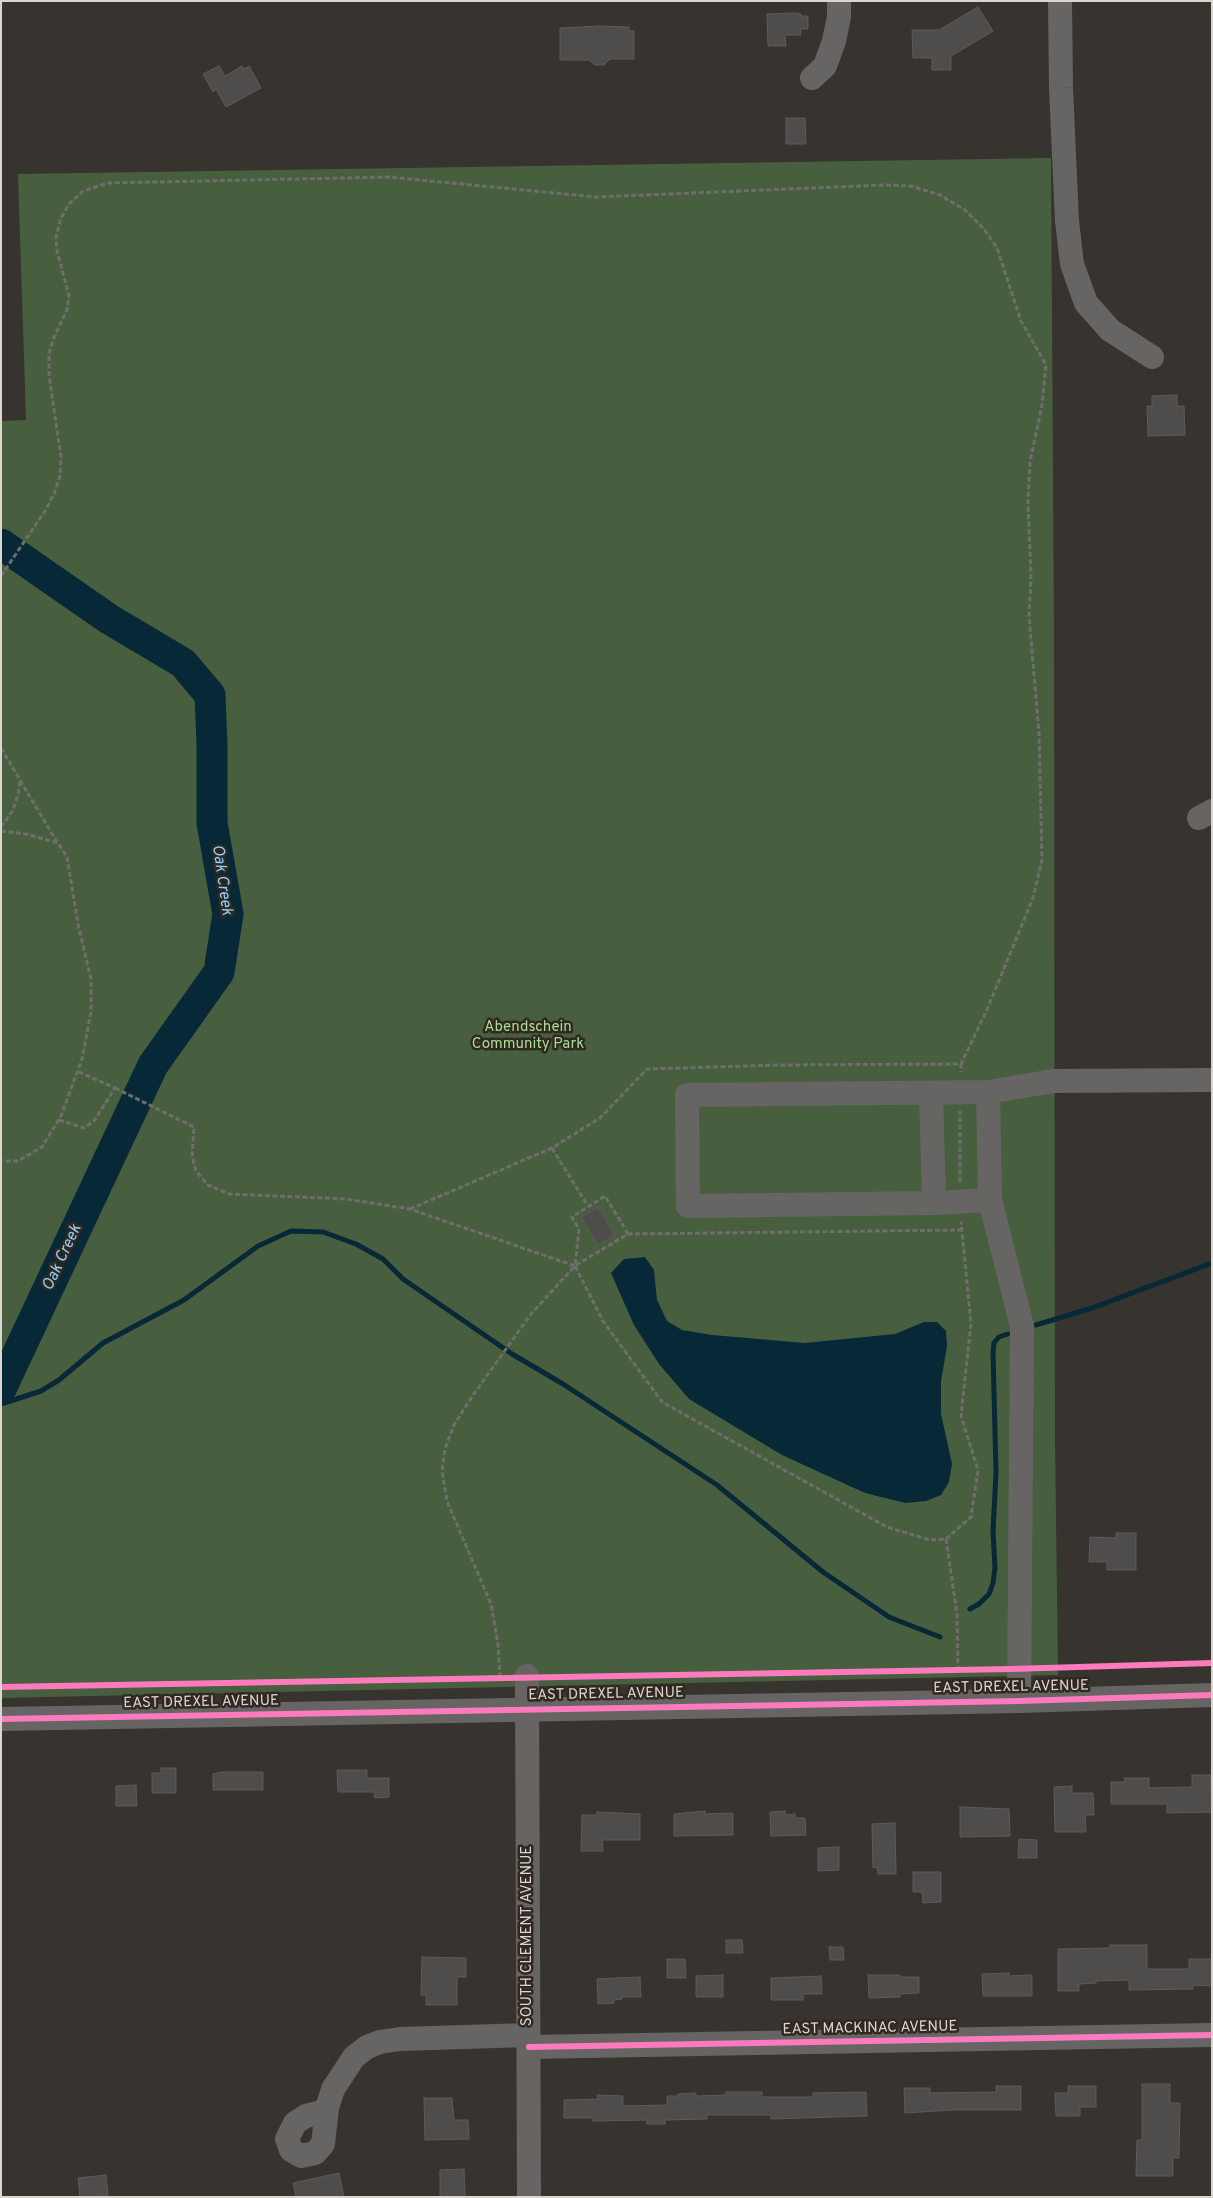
<!DOCTYPE html>
<style>
body{margin:0}
#map{position:relative;width:1213px;height:2198px;overflow:hidden;background:#37332e;font-family:Overpass,sans-serif}
canvas{display:block}
.frame{position:absolute;inset:0;border:2px solid #dad5cf;pointer-events:none}
</style>
<div id="map">
<canvas width="1213" height="2198"></canvas>
<div class="frame"></div>
</div>
<script>
const context = document.querySelector('canvas').getContext('2d');
context.lineJoin = 'round';
function fill(path, color) { context.fillStyle = color; context.fill(path, 'evenodd'); }
const shape = rows => new Path2D(rows.map(r => 'M' + r).join(''));
function trace(path, color, width, dash) { context.strokeStyle = color; context.lineWidth = width; context.lineCap = dash ? 'butt' : 'round'; context.setLineDash(dash || []); context.stroke(path); }
function label(font, color, halo, rows, align = 'center') {
  context.font = font + ' Overpass,sans-serif'; context.lineWidth = 5; context.setLineDash([]); context.textBaseline = 'middle'; context.strokeStyle = halo; context.fillStyle = color; for (const [text, x, y, turn = 0] of rows) {
    context.save(); context.translate(x, y); context.rotate((+turn || 0) * Math.PI / 180); context.textAlign = isNaN(turn) ? turn : align; if (halo) context.strokeText(text, 0, 0); context.fillText(text, 0, 0); context.restore();
  }
}
fill(shape([
 [1051,158,1054,636,1055,1438,1058,1675,1,1698,1,421,26,420,18,174]
]), '#475f3e');
fill(shape([
 [645,1257,654,1270,657,1300,667,1321,682,1330,712,1335,805,1343,895,1334,924,1322,937,1322,946,1331,947,1346,941,1381,941,1414,952,1464,949,1482,941,1495,926,1501,905,1503,865,1493,782,1455,689,1399,659,1364,634,1325,611,1273,624,1259]
]), '#072837');
trace(shape([
 [1036,1325,1092,1308,1212,1263],
 [1,1404,41,1391,59,1380,103,1343,184,1300,258,1246,291,1231,323,1232,356,1244,383,1259,403,1279,512,1354,563,1384,717,1485,823,1572,889,1617,940,1637],
 [970,1609,979,1604,989,1594,993,1583,995,1568,993,1531,996,1473,993,1352,994,1343,999,1337,1008,1334]
]), '#072837', 5);
trace(shape([
 [1,544,109,619,183,663,210,695,212,745,212,823,228,914,219,972,153,1065,1,1389]
]), '#072837', 31);
const building = shape([
 [978,7,993,31,951,56,951,70,932,70,932,58,913,58,912,30,939,30,978,7],
 [796,13,801,14,801,16,808,16,808,29,800,29,801,35,785,35,786,46,768,46,767,14,796,13],
 [599,26,629,27,629,31,634,31,634,59,610,59,604,65,595,65,589,60,560,60,560,28,599,26],
 [219,66,225,76,242,66,244,69,249,66,261,88,226,107,216,89,213,92,203,74,219,66],
 [786,118,805,118,806,144,786,144,786,118],
 [1177,395,1177,406,1184,406,1185,435,1148,436,1147,406,1152,406,1152,396,1177,395],
 [598,1207,615,1235,598,1245,581,1217,598,1207],
 [1116,1533,1136,1533,1136,1570,1107,1570,1107,1562,1089,1562,1090,1537,1116,1538,1116,1533],
 [161,1768,176,1768,176,1793,152,1793,152,1773,161,1773,161,1768],
 [337,1770,367,1770,367,1778,389,1778,389,1797,375,1798,374,1792,338,1792,337,1770],
 [221,1772,263,1772,263,1790,213,1790,213,1774,221,1772],
 [1192,1775,1211,1775,1212,1812,1167,1813,1167,1804,1111,1804,1111,1782,1125,1782,1124,1778,1149,1778,1149,1788,1192,1787,1192,1775],
 [136,1785,137,1806,116,1806,116,1786,136,1785],
 [1072,1786,1072,1793,1093,1793,1094,1815,1085,1815,1086,1832,1055,1832,1054,1787,1072,1786],
 [960,1807,1009,1809,1010,1836,960,1837,960,1807],
 [705,1811,705,1814,733,1813,733,1835,674,1836,674,1814,705,1811],
 [785,1811,786,1815,795,1814,795,1818,805,1818,806,1835,771,1836,770,1812,785,1811],
 [597,1812,640,1814,640,1840,602,1840,603,1851,581,1851,582,1815,597,1815,597,1812],
 [895,1823,896,1874,878,1874,877,1867,873,1868,872,1824,895,1823],
 [1019,1839,1037,1840,1037,1858,1018,1858,1019,1839],
 [839,1847,839,1870,818,1871,818,1848,839,1847],
 [913,1872,941,1872,941,1902,923,1903,922,1892,913,1892,913,1872],
 [726,1940,742,1940,743,1953,726,1953,726,1940],
 [1110,1945,1147,1945,1147,1969,1189,1969,1189,1959,1212,1959,1212,1986,1193,1985,1193,1989,1129,1990,1129,1980,1096,1981,1096,1983,1079,1984,1079,1991,1058,1991,1058,1949,1110,1948,1110,1945],
 [829,1947,843,1947,844,1960,830,1960,829,1947],
 [422,1957,466,1958,466,1977,457,1977,457,2005,426,2005,426,1995,421,1995,422,1957],
 [667,1959,685,1959,686,1978,667,1978,667,1959],
 [1009,1973,1009,1976,1032,1975,1032,1996,983,1996,982,1974,1009,1973],
 [723,1975,723,1997,696,1997,696,1976,723,1975],
 [868,1975,900,1975,900,1977,919,1977,919,1993,900,1994,900,1997,869,1998,868,1975],
 [821,1976,822,1994,803,1994,803,2000,771,2000,771,1978,821,1976],
 [640,1977,641,1997,622,1997,622,1999,614,2000,614,2003,598,2004,597,1979,640,1977],
 [1142,2084,1170,2084,1170,2103,1180,2103,1179,2158,1173,2158,1173,2176,1136,2176,1137,2140,1142,2140,1142,2084],
 [996,2086,1021,2086,1021,2110,952,2110,905,2113,904,2088,930,2088,930,2093,996,2092,996,2086],
 [1068,2086,1096,2086,1096,2107,1080,2107,1080,2116,1056,2116,1055,2093,1068,2093,1068,2086],
 [726,2092,762,2092,762,2097,813,2097,813,2093,866,2092,867,2116,771,2119,771,2115,707,2115,707,2119,665,2120,665,2124,647,2124,647,2120,593,2121,592,2118,564,2118,564,2100,598,2099,597,2095,623,2096,623,2106,667,2105,667,2096,678,2096,678,2094,696,2093,696,2096,726,2095,726,2092],
 [424,2098,452,2098,454,2120,468,2120,469,2139,425,2140,424,2098],
 [464,2169,465,2197,440,2197,440,2170,464,2169],
 [339,2173,344,2197,296,2197,293,2183,339,2173],
 [106,2175,108,2196,80,2197,78,2178,106,2175]
]);
fill(building, '#4f4c4c');
trace(building, '#5f5b5b', 1);
trace(shape([
 [1,576,45,511,54,494,60,476,61,457,49,375,49,354,54,337,67,310,69,296,57,251,56,237,61,218,69,204,83,191,108,183,389,177,596,197,884,185,911,186,940,195,965,210,984,229,997,248,1021,321,1046,365,1042,405,1030,462,1028,504,1031,576,1029,616,1039,733,1042,860,1033,898,986,1012,961,1064],
 [1,748,57,842],
 [1,827,13,810,18,795,20,780],
 [1,831,26,834,58,843,67,857,78,924,91,979,91,1012,82,1059,61,1116,42,1147,18,1161,1,1161],
 [115,1088,194,1127,192,1156,196,1171,208,1185,229,1194,346,1199,410,1209,575,1266,531,1314,471,1398,454,1425,445,1449,442,1471,447,1501,491,1604,498,1644,500,1677],
 [59,1120,84,1128,94,1121,115,1088,77,1071],
 [552,1148,588,1206],
 [960,1182,960,1111],
 [410,1209,552,1148,600,1118,647,1069,778,1065,961,1064,961,1072],
 [628,1234,605,1196,572,1217,579,1229,575,1266,603,1321,662,1402,887,1527,930,1540,946,1539,971,1517,978,1470,961,1416,971,1323,961,1222],
 [576,1265,628,1234,961,1230],
 [946,1539,957,1614,958,1669]
]), '#706e6c', 3, [5, 2.5]);
trace(shape([
 [1060,1,1061,88,1067,221,1072,264,1086,303,1110,330,1152,357],
 [812,78,825,66,834,41,839,17,839,1],
 [1199,818,1212,811],
 [988,1092,990,1200,1022,1326,1019,1701],
 [931,1093,934,1203,688,1206,687,1095,988,1092,1053,1081,1212,1080],
 [934,1203,990,1200],
 [527,1676,529,2197],
 [1,1719,1019,1701,1212,1695],
 [529,2047,1212,2035],
 [326,2111,306,2116,295,2123,287,2139,291,2150,301,2156,315,2153,323,2144,327,2108,333,2089,354,2057,367,2047,380,2042,400,2039,528,2035]
]), '#676564', 24);
trace(shape([
 [1,1687,1011,1669,1212,1663],
 [1,1719,1019,1701,1212,1695],
 [529,2047,1212,2035]
]), '#fd7abc', 6);
label('15px', '#a5dd94', '#312921', [
 ["Abendschein",528,1028],
 ["Community Park",528,1045]
]);
label('15px', '#dad5cf', '#312921', [
 ["EAST DREXEL AVENUE",1011,1688,-1],
 ["EAST DREXEL AVENUE",606,1695,-1],
 ["EAST DREXEL AVENUE",201,1703,-1],
 ["SOUTH CLEMENT AVENUE",528,1936,-90],
 ["EAST MACKINAC AVENUE",870,2029,-1]
]);
label('italic 16px', '#8cd4fd', '#312921', [
 ["Oak Creek",221,880,82],
 ["Oak Creek",63,1258,-65]
]);
</script>
